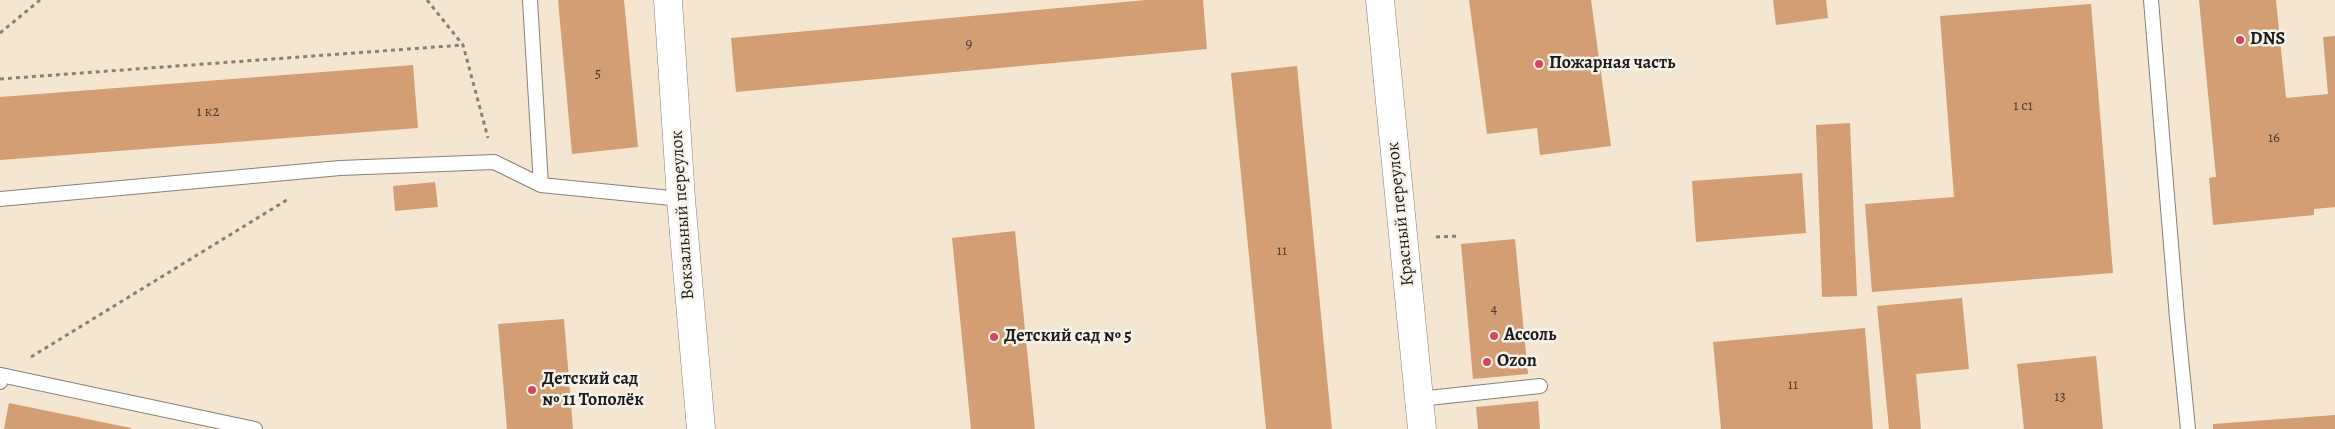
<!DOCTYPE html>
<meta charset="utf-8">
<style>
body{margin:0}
canvas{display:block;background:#f5e6d2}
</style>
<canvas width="2335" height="429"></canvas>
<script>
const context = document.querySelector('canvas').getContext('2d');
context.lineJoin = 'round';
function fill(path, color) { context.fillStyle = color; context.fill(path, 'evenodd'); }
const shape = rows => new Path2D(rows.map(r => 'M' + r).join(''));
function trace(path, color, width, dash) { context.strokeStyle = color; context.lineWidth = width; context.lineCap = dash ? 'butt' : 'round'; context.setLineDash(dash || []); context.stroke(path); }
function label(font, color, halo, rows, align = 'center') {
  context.font = font + ' Alegreya,serif'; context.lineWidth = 5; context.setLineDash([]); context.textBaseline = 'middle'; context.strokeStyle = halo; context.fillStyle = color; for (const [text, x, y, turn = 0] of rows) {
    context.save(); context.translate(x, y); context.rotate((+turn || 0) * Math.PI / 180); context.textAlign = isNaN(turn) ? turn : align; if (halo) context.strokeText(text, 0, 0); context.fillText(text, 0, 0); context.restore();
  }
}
fill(shape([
 [558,0,624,0,638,147,572,154],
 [1146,0,1203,0,1207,49,736,92,731,38],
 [1469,0,1591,0,1611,146,1540,155,1537,128,1487,134],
 [1773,0,1826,0,1828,18,1776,25],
 [2199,0,2276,0,2286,98,2328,94,2323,37,2335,36,2335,207,2314,209,2314,215,2213,225,2209,178,2216,177],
 [2091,4,2113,273,1872,292,1865,204,1954,197,1940,16],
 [413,65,418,128,0,160,0,97],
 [1297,66,1332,429,1266,429,1231,73],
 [1850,123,1857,296,1822,297,1816,125],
 [1802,173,1806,233,1696,242,1692,181],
 [435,182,438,207,395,211,393,186],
 [1015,231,1035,429,971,429,952,238],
 [1515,239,1528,374,1473,379,1461,244],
 [1962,298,1969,369,1916,374,1921,429,1889,429,1877,306],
 [564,319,573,429,507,429,498,324],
 [1865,328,1873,429,1721,429,1713,342],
 [2096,356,2103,429,2024,429,2017,364],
 [1538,401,1540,429,1478,429,1476,407],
 [9,403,131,428,131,429,4,429],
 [2335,415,2335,429,2213,429,2213,424]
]), '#d39e74');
const service = shape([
 [530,0,541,185],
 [2151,0,2177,318,2188,429],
 [0,199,340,168,494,162,541,185,681,199],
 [0,382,1,375,255,429],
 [1419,399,1540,386]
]);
const minor = shape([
 [668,0,681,199,701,429]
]);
const primary = shape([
 [1380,0,1422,429]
]);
trace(service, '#888177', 16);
trace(minor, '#888177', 29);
trace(primary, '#888177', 29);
trace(shape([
 [427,0,463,45,488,138],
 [0,33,40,0],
 [0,79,463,45],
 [1436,237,1460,236],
 [31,357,290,198]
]), '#888177', 3, [4, 4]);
trace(service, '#fff', 14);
trace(minor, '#fff', 28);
trace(primary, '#fff', 28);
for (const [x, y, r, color] of [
 [2240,40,5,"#d1495b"],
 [1539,64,5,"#d1495b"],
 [1494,336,5,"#d1495b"],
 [994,337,5,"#d1495b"],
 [1487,362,5,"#d1495b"],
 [532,390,5,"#d1495b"]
]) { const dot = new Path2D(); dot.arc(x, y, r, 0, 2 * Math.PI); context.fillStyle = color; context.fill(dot); trace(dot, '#f7f3e8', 2); }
label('15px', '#4a3c32', null, [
 ["9",969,44],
 ["5",598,74],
 ["1 с1",2023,106],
 ["1 к2",208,112],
 ["16",2274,138],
 ["11",1282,251],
 ["4",1494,309],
 ["11",1793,385],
 ["13",2060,397]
]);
label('bold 18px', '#1c1c1c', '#f7f3e8', [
 ["DNS",2250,40],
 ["Пожарная часть",1549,64],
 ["Ассоль",1504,336],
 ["Детский сад № 5",1004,337],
 ["Ozon",1497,362],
 ["Детский сад",542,380],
 ["№ 11 Тополёк",542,401]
], 'left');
label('18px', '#1c1c1c', '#f7f3e8', [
 ["Красный переулок",1401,214,-96],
 ["Вокзальный переулок",683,215,-94]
]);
</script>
